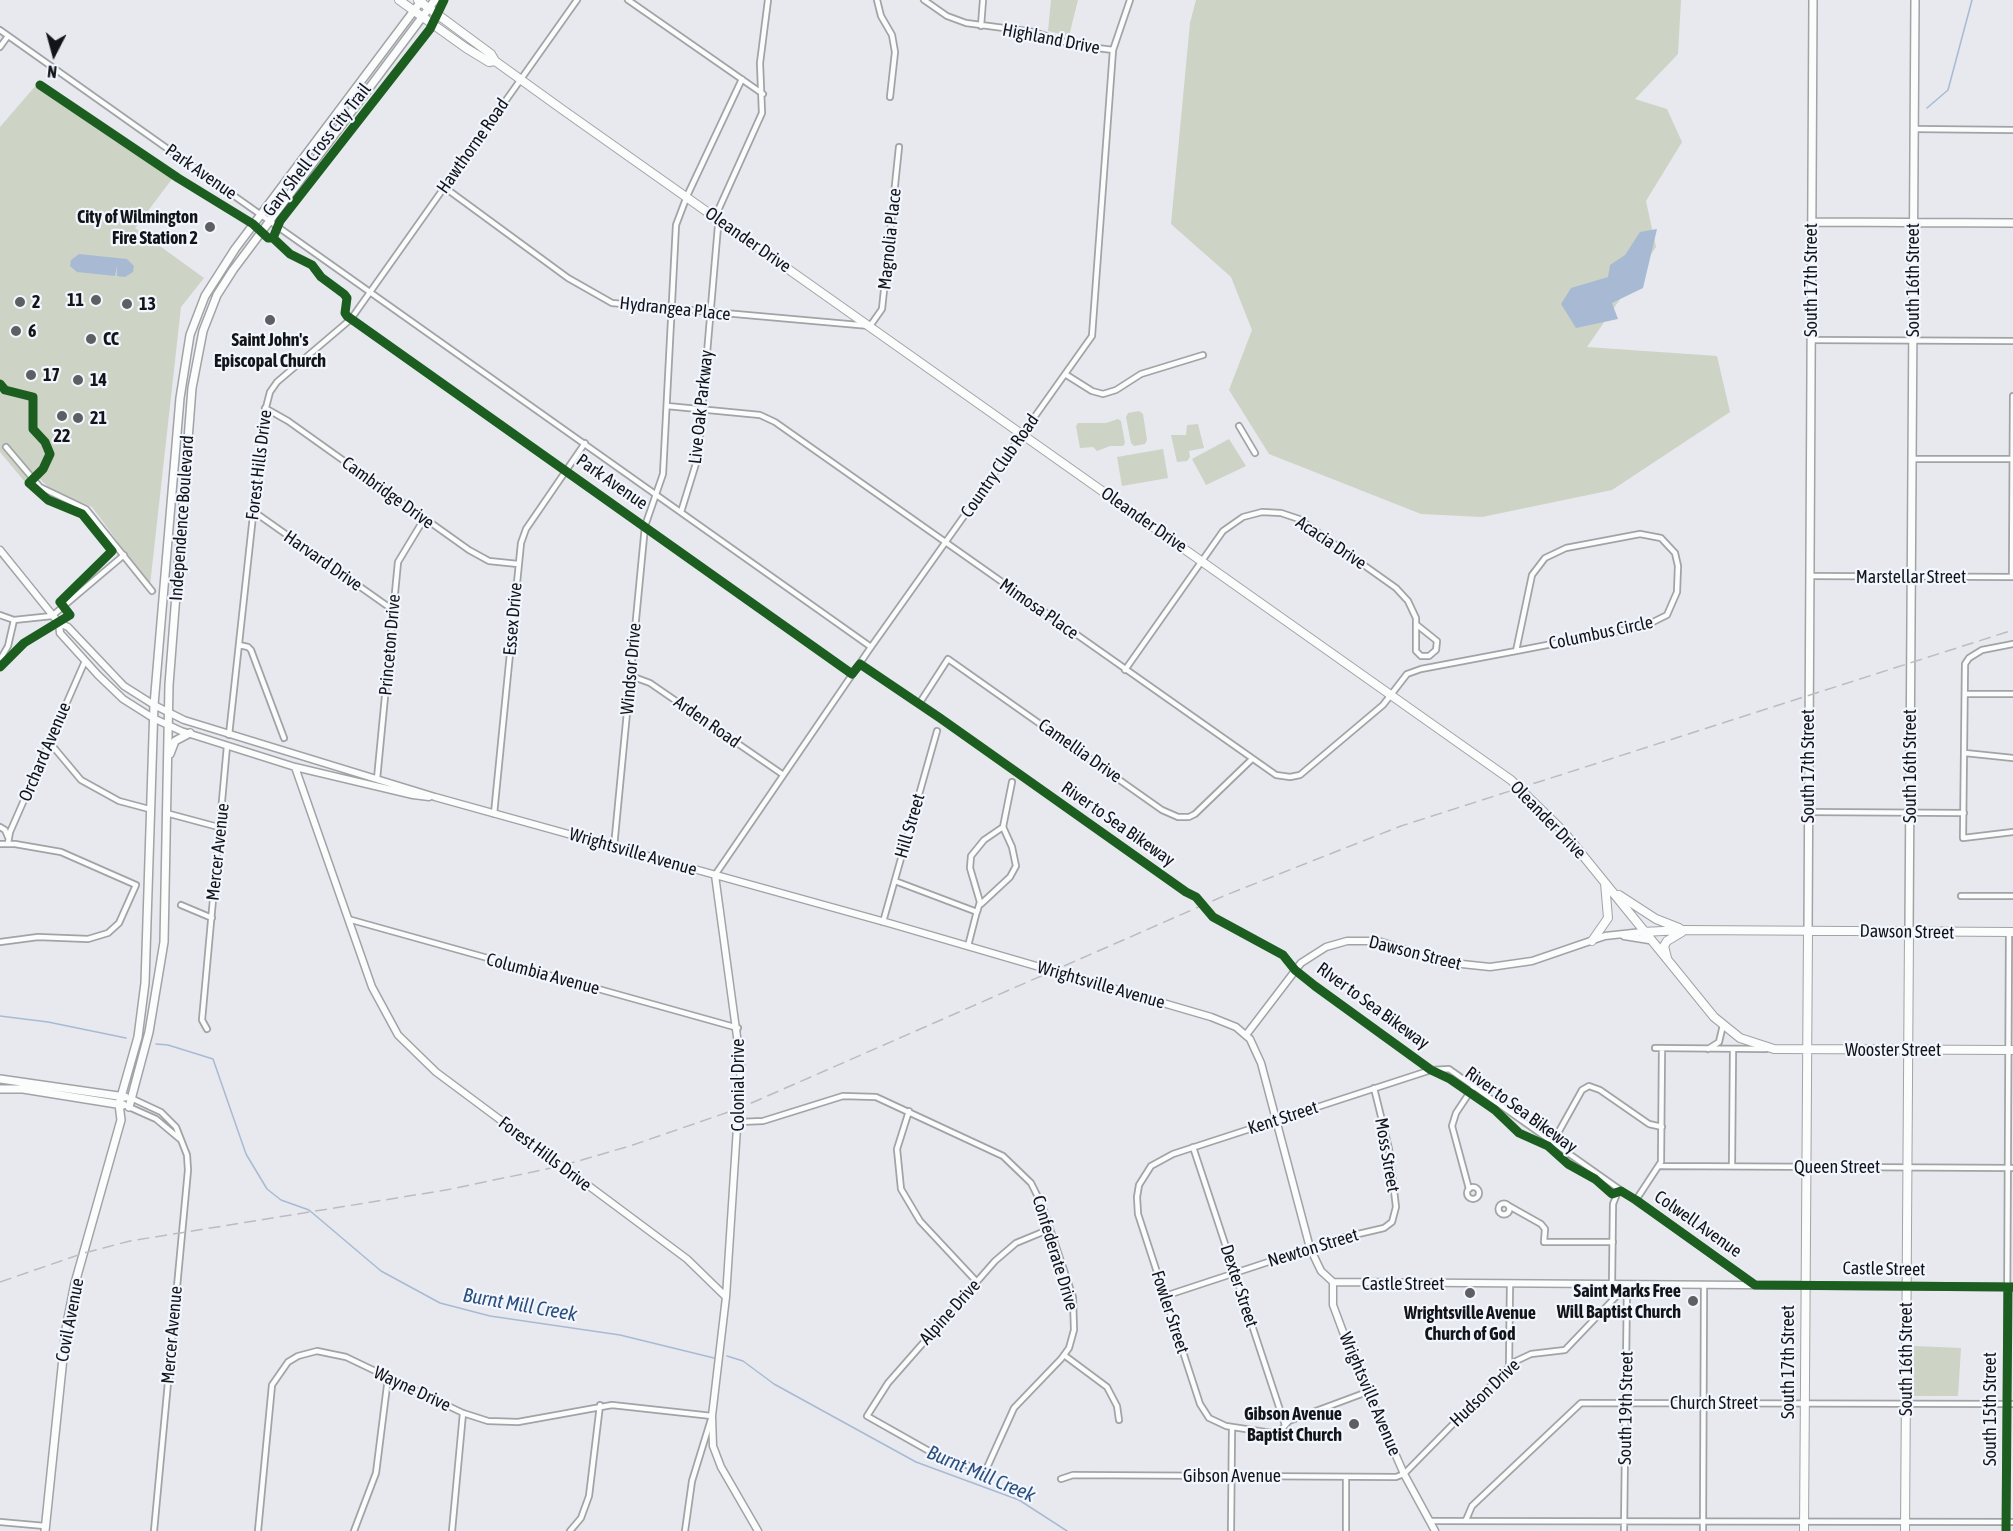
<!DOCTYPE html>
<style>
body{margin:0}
#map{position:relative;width:2013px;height:1531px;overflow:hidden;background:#e7e9ee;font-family:"Asap Condensed",sans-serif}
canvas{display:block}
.north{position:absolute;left:24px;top:24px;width:60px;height:60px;-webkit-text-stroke:4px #f2f6ff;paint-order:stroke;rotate:186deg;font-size:16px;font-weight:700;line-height:24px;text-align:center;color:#131417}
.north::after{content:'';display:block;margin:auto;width:21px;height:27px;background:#131417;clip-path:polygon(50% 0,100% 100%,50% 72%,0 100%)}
</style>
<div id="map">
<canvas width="2013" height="1531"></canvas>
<div class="north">N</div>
</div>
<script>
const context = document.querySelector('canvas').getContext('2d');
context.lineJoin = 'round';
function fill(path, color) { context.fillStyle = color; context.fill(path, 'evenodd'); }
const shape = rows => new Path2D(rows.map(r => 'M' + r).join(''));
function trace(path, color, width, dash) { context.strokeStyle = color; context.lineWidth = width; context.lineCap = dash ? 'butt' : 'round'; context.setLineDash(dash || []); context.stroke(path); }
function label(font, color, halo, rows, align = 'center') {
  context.font = font + ' "Asap Condensed",sans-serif'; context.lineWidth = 4.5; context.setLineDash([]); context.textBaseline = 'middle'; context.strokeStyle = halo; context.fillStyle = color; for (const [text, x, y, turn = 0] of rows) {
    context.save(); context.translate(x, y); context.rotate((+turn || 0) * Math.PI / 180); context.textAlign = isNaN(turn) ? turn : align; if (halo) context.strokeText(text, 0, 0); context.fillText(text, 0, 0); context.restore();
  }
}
fill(shape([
 [1051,0,1078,0,1069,36,1048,31],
 [1196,0,1681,0,1678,54,1635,99,1667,109,1682,142,1646,201,1656,247,1587,347,1717,356,1730,412,1612,490,1482,517,1421,514,1269,454,1229,390,1252,330,1231,277,1171,224,1190,23],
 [38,83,43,83,175,175,135,228,204,278,181,307,150,585,92,507,49,488,39,478,30,488,0,452,0,127],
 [1139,411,1143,414,1147,440,1145,444,1134,446,1131,443,1126,417,1128,413],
 [1118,419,1121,421,1125,443,1123,446,1110,446,1097,451,1093,447,1080,448,1076,426,1078,423,1106,423],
 [1198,424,1204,448,1189,451,1190,457,1187,461,1177,462,1171,435,1186,435,1187,425],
 [1229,439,1246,466,1206,485,1192,459],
 [1163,449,1168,478,1122,486,1117,457],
 [1914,1346,1961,1348,1958,1396,1914,1396]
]), '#cdd3c5');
fill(shape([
 [1657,229,1643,288,1612,303,1618,319,1576,328,1561,304,1571,288,1608,277,1610,265,1625,255,1640,232],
 [79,254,127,259,134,266,133,272,125,277,117,276,117,266,115,276,77,272,70,266,71,260]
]), '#a8bad3');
trace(shape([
 [1927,108,1948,90,1972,0],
 [0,1016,48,1022,126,1038],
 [156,1044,168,1045,213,1059,246,1154,267,1189,281,1200,309,1210,381,1271,440,1303,490,1316,620,1335,714,1358],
 [727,1356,743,1361,774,1384,916,1462,1019,1500,1067,1531]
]), '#a8bad3', 1.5);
const minor = shape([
 [628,0,763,94],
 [877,0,881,16,892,35,895,52,890,97],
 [924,0,947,16,966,23,1034,32,1074,45,1113,50],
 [981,26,983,0],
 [0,30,871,647],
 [0,47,8,36],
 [1914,129,2013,130],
 [444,187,568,278,612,303,870,326,882,309,899,147],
 [351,319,852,674],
 [1811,340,2013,341],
 [1065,374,1092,391,1103,394,1116,390,1141,374,1203,355],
 [667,406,760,415,775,422,1276,775,1290,777,1300,775,1383,705,1407,674,1421,669,1516,651],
 [265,408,288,421,469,550,489,561,518,564],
 [1239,426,1255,453],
 [6,447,40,487,86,509,152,591],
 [1912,459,2012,459],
 [253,511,393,610],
 [681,512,698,457,718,226,716,215,762,113,760,63,768,0],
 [1640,534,1661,538,1675,553,1678,566,1677,592,1667,615,1645,626,1516,651,1532,575,1545,558,1566,548,1640,534],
 [1809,576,2013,577],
 [2012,577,2013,396],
 [0,615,14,620,52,616,124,555],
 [2013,644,1982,650,1969,658,1965,664,1963,838,2013,832],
 [239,645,248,647,251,650,284,738],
 [0,660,8,646,14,620],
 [860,664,919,704,948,659,1162,810,1178,817,1189,817,1195,814,1251,760],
 [1125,670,1223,531,1243,517,1262,512,1281,513,1299,519,1396,588,1408,601,1416,618,1416,651,1421,656,1429,656,1436,650,1437,641,1417,625],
 [631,676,650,683,782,774],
 [1965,694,2013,694],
 [229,735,264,415,270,392,277,382,351,319,577,0],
 [50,743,81,780,119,801,149,809],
 [1965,753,2013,758],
 [377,779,398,562,424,519],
 [1808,812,1964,813],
 [166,813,222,828],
 [494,814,521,543,526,529,585,443],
 [0,827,5,830,8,837],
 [8,843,10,832,85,661],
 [0,844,15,844,61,852,136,885,119,923,108,933,88,939,38,937,0,942],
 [614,847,645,526,663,474,676,225,687,196,742,79],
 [715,875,871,647,1092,336,1113,50,1130,0],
 [895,881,977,912,980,902,970,868,971,856,984,840,1003,827],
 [1961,896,2013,896],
 [981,904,1010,877,1016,866,1012,847,1003,827,1012,782],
 [181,905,212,918],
 [348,919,738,1028],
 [883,922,937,731],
 [968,946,977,911],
 [207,1029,202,1020,227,746],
 [1655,1048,1766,1049],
 [1708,1049,1719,1042,1723,1025],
 [131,1098,161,1112,176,1127,187,1155,188,1170,154,1531],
 [129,1107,156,1119,181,1140],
 [909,1111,897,1149,901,1189,920,1221,977,1282],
 [739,1122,763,1121,843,1096,876,1097,1003,1156,1031,1183,1042,1205,1073,1297,1074,1330,1069,1348,1061,1359,1014,1408,985,1472,929,1451,867,1416,888,1383,995,1261,1016,1243,1050,1229],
 [1553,1142,1582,1090,1589,1086,1600,1090,1649,1124,1662,1127],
 [1193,1147,1285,1425],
 [1660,1166,2013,1168],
 [1732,1166,1733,1050],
 '1467 1193a6 6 0 1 1 12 0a6 6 0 1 1-12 0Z',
 [1469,1189,1452,1126,1456,1113,1474,1086],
 [1636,1200,1661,1162,1662,1048],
 '1498.5 1209a5.5 5.5 0 1 1 11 0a5.5 5.5 0 1 1-11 0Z',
 [1509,1206,1541,1224,1545,1229,1544,1242,1613,1242],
 [1612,1284,1613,1204,1617,1194,1621,1191],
 [1165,1296,1341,1238,1384,1228,1392,1222,1396,1207,1389,1149,1374,1088],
 [1064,1355,1107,1387,1117,1406,1119,1420],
 [1509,1367,1510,1284],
 [1367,1392,1289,1421,1281,1430,1272,1433,1226,1426,1209,1418,1200,1404,1138,1214,1137,1197,1139,1185,1151,1166,1173,1154,1431,1070,1449,1069,1755,1285],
 [1061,1479,1073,1475,1396,1477,1404,1474,1514,1362,1531,1354,1565,1350,1627,1285],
 [1466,1520,1472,1506,1581,1403,2013,1404],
 [1430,1521,2013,1522],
 [0,1522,45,1526],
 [258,1531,272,1385,288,1362,298,1356,317,1351,346,1357,463,1413,488,1421,518,1422,612,1405,712,1416,692,1481,685,1531],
 [354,1531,376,1473,388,1378],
 [452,1531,463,1413],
 [570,1531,581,1518,589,1496,600,1405],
 [1231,1531,1232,1427],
 [1346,1531,1346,1477],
 [1624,1531,1627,1285],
 [1703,1531,1704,1285],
 [2006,1531,2009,932]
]);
const tertiary = shape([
 [0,550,59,623,68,627,124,686,154,705,184,720,435,797,892,924,1211,1017,1236,1027,1250,1039,1261,1063,1310,1248,1321,1271,1333,1282,2013,1287],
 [59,623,60,633,98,675,123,699,153,718,181,731,295,767,413,795,429,797],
 [295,767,372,987,398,1035,436,1072,687,1259,726,1297,712,1416,713,1446,721,1467,758,1531],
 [715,875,741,1066,726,1297],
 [1624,936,1649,940],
 [1246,1035,1301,963,1326,947,1347,941,1378,941,1443,962,1490,967,1532,961,1605,936,1642,932],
 [1333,1282,1333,1305,1349,1348,1404,1474,1435,1531]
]);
const secondary = shape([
 [1812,222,2013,223],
 [170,754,175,741,190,733],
 [1808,931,1813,0],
 [1909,931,1915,0],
 [0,1079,125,1097],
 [0,1089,23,1089,123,1105],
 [119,1104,138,1037,145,983,154,705,180,398,190,335,205,296,235,249,422,0],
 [129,1107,149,1032,164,942,169,685,192,388,203,331,217,295,233,270,435,0],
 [45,1531,66,1329,75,1283,121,1120,119,1104]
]);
const primary = shape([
 [399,0,466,48,489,62,495,61],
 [418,0,491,54,495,61,563,110,1511,780,1563,831,1714,1017,1740,1038,1774,1049,2013,1050],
 [1619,895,1656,919,1679,928],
 [1642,932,1685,930,2013,932],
 [1592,941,1608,918,1605,883],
 [1667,958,1664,946,1667,941,1682,932],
 [1804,1531,1808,931],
 [1905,1531,1909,931]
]);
trace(minor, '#a2a3a6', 8);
trace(tertiary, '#a2a3a6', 9);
trace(secondary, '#a2a3a6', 10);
trace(primary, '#a2a3a6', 10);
trace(minor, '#fbfcfc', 4.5);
trace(tertiary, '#fbfcfc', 6);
trace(secondary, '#fbfcfc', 7);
trace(primary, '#fbfcfc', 8);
trace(shape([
 [0,1282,84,1253,130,1241,446,1190,561,1166,630,1146,740,1108,1226,895,1401,826,2013,630]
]), '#bcbcbd', 1.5, [12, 6]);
trace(shape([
 [40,85,178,178,253,224,268,238,273,238,290,254,312,265,321,277,344,294,347,298,345,313,347,316,852,674,860,664,940,718,1186,892,1196,897,1213,917,1283,955,1295,970,1315,986,1431,1070,1450,1079,1495,1110,1519,1133,1548,1146,1568,1164,1595,1179,1612,1194,1621,1191,1636,1200,1755,1285,2013,1287],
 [273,238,280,221,430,29,444,0],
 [0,384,5,390,33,397,33,429,45,442,50,454,43,469,29,483,48,500,82,514,112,551,60,602,70,615,24,643,0,667],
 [2006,1531,2008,1287]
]), '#1b5e20', 9);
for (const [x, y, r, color] of [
 [210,227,6,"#5d5f62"],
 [96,300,6,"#5d5f62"],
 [20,302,6,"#5d5f62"],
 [127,304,6,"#5d5f62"],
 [270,320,6,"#5d5f62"],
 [16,331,6,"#5d5f62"],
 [91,339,6,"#5d5f62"],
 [31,375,6,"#5d5f62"],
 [78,380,6,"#5d5f62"],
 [62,416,6,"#5d5f62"],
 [78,418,6,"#5d5f62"],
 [1470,1293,6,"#5d5f62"],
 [1693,1301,6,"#5d5f62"],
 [1354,1424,6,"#5d5f62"]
]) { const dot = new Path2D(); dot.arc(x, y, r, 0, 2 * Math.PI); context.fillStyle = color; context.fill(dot); trace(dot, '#f2f6ff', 2); }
label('18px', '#131417', '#f2f6ff', [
 ["Highland Drive",1051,39,11],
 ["Hawthorne Road",473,146,-55],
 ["Gary Shell Cross City Trail",317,150,-52],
 ["Park Avenue",201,172,35],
 ["Magnolia Place",890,239,-84],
 ["Oleander Drive",748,240,35],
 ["South 17th Street",1811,280,-90],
 ["South 16th Street",1913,280,-90],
 ["Hydrangea Place",675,309,6],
 ["Live Oak Parkway",701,407,-84],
 ["Forest Hills Drive",259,465,-83],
 ["Country Club Road",1000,466,-55],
 ["Park Avenue",612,482,35],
 ["Cambridge Drive",388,493,36],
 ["Independence Boulevard",182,518,-86],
 ["Oleander Drive",1144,520,35],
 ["Acacia Drive",1331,543,34],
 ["Harvard Drive",323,561,35],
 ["Marstellar Street",1911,577],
 ["Mimosa Place",1039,609,35],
 ["Essex Drive",513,619,-85],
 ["Columbus Circle",1601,633,-12],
 ["Princeton Drive",390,645,-85],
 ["Windsor Drive",631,669,-85],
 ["Arden Road",707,722,35],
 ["Camellia Drive",1080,751,35],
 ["Orchard Avenue",45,752,-67],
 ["South 17th Street",1808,766,-90],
 ["South 16th Street",1910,766,-90],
 ["Oleander Drive",1548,820,46],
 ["River to Sea Bikeway",1118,824,35],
 ["Hill Street",910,826,-74],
 ["Mercer Avenue",218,852,-84],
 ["Wrightsville Avenue",633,852,16],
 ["Dawson Street",1907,932,1],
 ["Dawson Street",1415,953,14],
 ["Columbia Avenue",543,974,15],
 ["Wrightsville Avenue",1101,985,16],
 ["RIver to Sea Bikeway",1373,1006,36],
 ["Wooster Street",1893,1050],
 ["Colonial Drive",738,1085,-90],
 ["River to Sea Bikeway",1521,1110,36],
 ["Kent Street",1283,1118,-18],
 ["Forest Hills Drive",545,1154,37],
 ["Moss Street",1387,1155,80],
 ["Queen Street",1837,1167],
 ["Colwell Avenue",1698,1224,35],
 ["Newton Street",1313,1248,-17],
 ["Confederate Drive",1055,1253,73],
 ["Castle Street",1884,1269,1],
 ["Castle Street",1403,1284],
 ["Dexter Street",1239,1286,72],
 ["Alpine Drive",950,1312,-48],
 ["Fowler Street",1170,1312,72],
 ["Covil Avenue",70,1320,-79],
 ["Mercer Avenue",172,1335,-85],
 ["South 16th Street",1906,1359,-90],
 ["South 17th Street",1788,1362,-90],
 ["Wayne Drive",412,1389,25],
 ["Hudson Drive",1485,1393,-44],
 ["Wrightsville Avenue",1370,1394,67],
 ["Church Street",1714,1403],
 ["South 19th Street",1626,1408,-89],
 ["South 15th Street",1990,1409,-90],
 ["Gibson Avenue",1232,1476]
]);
label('bold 18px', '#131417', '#f2f6ff', [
 ["City of Wilmington",198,217,"right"],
 ["Fire Station 2",198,238,"right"],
 ["11",84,300,"right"],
 ["2",32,302],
 ["13",139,304],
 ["6",28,331],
 ["CC",103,339],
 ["Saint John's",270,340,"center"],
 ["Episcopal Church",270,361,"center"],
 ["17",43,375],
 ["14",90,380],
 ["21",90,418],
 ["22",62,436,"center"],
 ["Saint Marks Free",1681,1291,"right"],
 ["Will Baptist Church",1681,1312,"right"],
 ["Wrightsville Avenue",1470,1313,"center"],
 ["Church of God",1470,1334,"center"],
 ["Gibson Avenue",1342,1414,"right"],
 ["Baptist Church",1342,1435,"right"]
], 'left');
label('italic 20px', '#2d4f7d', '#f2f6ff', [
 ["Burnt Mill Creek",520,1305,10],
 ["Burnt Mill Creek",981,1474,23]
]);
</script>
